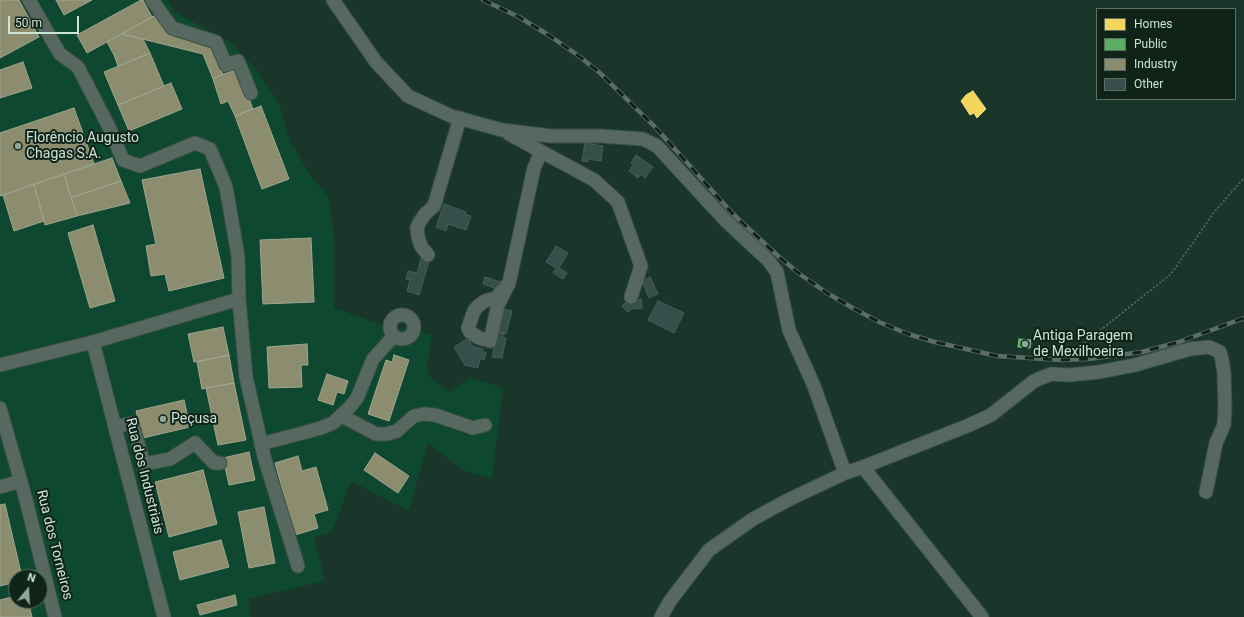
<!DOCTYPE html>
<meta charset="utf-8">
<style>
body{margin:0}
#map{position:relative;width:1244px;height:617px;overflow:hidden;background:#1a362a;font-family:Roboto,sans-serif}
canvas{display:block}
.legend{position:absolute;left:1096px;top:8px;width:140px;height:92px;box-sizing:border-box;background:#0f2319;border:1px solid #5a7064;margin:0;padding:5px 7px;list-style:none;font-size:12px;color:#cbe4d5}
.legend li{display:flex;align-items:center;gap:8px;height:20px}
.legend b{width:20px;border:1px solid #5a7064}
.north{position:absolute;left:8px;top:569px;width:40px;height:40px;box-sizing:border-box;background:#0f2319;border:1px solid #5a7064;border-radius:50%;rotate:18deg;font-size:11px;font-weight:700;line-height:16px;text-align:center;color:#cbe4d5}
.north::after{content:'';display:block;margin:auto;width:14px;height:18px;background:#8da799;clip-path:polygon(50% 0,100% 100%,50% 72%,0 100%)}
.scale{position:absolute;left:8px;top:16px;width:71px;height:18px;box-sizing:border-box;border:2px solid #cbe4d5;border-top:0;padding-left:5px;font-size:12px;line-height:14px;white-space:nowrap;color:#cbe4d5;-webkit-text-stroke:3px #0f2319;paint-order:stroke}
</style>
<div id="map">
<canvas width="1244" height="617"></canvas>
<ul class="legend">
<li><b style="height:11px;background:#f6d55c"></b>Homes</li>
<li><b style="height:11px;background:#5aae61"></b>Public</li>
<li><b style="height:11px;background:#8c8c6e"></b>Industry</li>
<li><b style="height:11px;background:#364f4b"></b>Other</li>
</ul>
<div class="north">N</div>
<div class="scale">50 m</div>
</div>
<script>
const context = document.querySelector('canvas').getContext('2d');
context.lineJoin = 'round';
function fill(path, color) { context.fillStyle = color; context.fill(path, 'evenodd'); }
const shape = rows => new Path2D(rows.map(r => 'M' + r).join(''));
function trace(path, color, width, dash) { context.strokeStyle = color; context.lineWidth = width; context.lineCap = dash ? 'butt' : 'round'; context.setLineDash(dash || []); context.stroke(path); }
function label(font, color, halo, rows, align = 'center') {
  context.font = font + ' Roboto,sans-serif'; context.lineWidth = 4; context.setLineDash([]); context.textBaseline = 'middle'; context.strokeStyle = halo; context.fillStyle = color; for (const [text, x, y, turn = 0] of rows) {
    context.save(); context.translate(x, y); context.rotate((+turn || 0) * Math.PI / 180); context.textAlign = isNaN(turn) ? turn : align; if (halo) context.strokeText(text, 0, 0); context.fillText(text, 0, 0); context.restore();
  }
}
fill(shape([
 [0,0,168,0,175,12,230,42,257,70,279,103,290,142,312,177,328,196,334,236,334,308,391,328,414,329,432,335,427,367,430,377,450,391,470,377,503,388,492,479,463,470,428,443,409,511,351,481,332,532,314,537,325,581,248,599,251,617,0,617],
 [16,577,40,577,40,601,16,601]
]), '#0e4830');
const homes = shape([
 [973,91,986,109,977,118,974,113,970,115,961,101,966,95,973,91]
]);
fill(homes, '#f6d55c');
trace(homes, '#e9da80', 1);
const public = shape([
 [1019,339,1031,340,1030,348,1018,347,1019,339]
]);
fill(public, '#5aae61');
trace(public, '#7cbe84', 1);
const industry = shape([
 [0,0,19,0,39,37,0,58,0,0],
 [56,0,92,0,64,15,56,0],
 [141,0,143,0,152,17,87,53,77,35,141,0],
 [157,14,167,34,211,46,223,74,213,79,203,54,122,34,157,14],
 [122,34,143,39,150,53,118,66,114,55,107,42,122,34],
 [150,53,164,86,118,105,104,72,150,53],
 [23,62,32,88,0,98,0,70,23,62],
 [237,68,253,109,235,116,228,101,221,104,213,79,237,68],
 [171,83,182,109,129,131,118,105,171,83],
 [261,106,289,179,262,189,235,116,261,106],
 [74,108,94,164,0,196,0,133,74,108],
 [112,158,121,181,71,198,64,174,112,158],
 [200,169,224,278,169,291,165,274,151,276,146,246,156,244,142,180,200,169],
 [64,174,77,216,45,225,34,184,64,174],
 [121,181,130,203,77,216,71,198,121,181],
 [34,184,44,221,14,231,3,195,34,184],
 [93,225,115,301,90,308,68,233,93,225],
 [311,238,314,302,263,304,260,240,311,238],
 [223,327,229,355,194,362,188,334,223,327],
 [307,344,308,365,301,365,302,387,269,388,267,347,307,344],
 [229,355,234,383,202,389,197,362,229,355],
 [394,355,409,360,389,421,368,414,386,360,392,362,394,355],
 [327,374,348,381,344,394,337,392,333,405,318,400,327,374],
 [234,383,246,440,218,445,206,388,234,383],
 [184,400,190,427,143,438,136,411,184,400],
 [249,452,255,480,229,485,223,458,249,452],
 [375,453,409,476,398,493,364,470,375,453],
 [298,456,302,471,316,467,328,510,314,514,318,528,295,535,275,463,298,456],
 [203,470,217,524,169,537,155,482,203,470],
 [5,504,22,577,16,577,16,582,0,586,0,505,5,504],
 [264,507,275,563,249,568,238,512,264,507],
 [221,540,229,567,180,580,173,552,221,540],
 [235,595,237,605,200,615,197,605,235,595],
 [16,596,16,601,28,601,32,617,0,617,0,600,16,596]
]);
fill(industry, '#8c8c6e');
trace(industry, '#9fa68d', 1);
const building = shape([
 [585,143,603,146,601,161,588,159,588,162,582,161,585,143],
 [636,155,653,167,645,178,641,174,638,178,629,171,633,164,631,163,636,155],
 [444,204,466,212,465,214,471,216,466,230,448,224,446,231,436,227,444,204],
 [556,246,568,253,559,268,567,273,563,279,553,273,556,268,546,262,556,246],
 [421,259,429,261,419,295,407,291,410,280,406,279,408,271,417,273,421,259],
 [485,277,501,282,499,290,483,284,485,277],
 [650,277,658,294,649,298,642,281,650,277],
 [641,299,642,308,632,309,627,312,622,306,626,302,641,299],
 [658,301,684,313,674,333,648,320,658,301],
 [501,308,512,311,506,334,494,331,501,308],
 [494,331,504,333,502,337,506,338,502,358,492,357,495,344,494,331],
 [467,339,471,341,470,343,474,347,483,349,482,352,486,352,484,360,480,358,478,368,465,365,454,347,467,339]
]);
fill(building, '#364f4b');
trace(building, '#455d5a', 1);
const minor = shape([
 [29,0,60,54,78,67,109,127,123,160,140,166,195,143,210,149,226,187,238,256,239,299,246,377,265,460,298,566],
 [152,0,172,28,216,42,226,65,238,61,251,93],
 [333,0,376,62,408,96,451,116,502,130,551,136,601,136,643,139,657,146,726,221,768,260,777,272,789,330,814,386,845,473],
 [509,134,594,180,618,202,641,266,631,297],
 [428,255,421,246,418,237,417,228,419,223,425,214,434,206,460,118],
 [509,283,498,305,490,341,479,338,470,332,468,328,474,311,478,306,485,301,496,298,509,283,534,168,541,152],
 '390 327a12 12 0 1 1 24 0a12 12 0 1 1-24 0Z',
 [93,342,164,617],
 [0,365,93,342,239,299],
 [0,408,26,500,55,617],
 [342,416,376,434,387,434,397,431,414,416,424,414,435,415,473,428,485,425],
 [115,427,132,423,144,464,170,459,195,443,214,463,220,463],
 [261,444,321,428,333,423,350,407,357,398,373,359,394,336],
 [863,467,982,617],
 [0,487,21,481],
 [661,617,670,601,709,550,753,519,788,500,845,473,863,467,967,426,991,415,1034,381,1051,374,1069,375,1099,372,1135,365,1190,349,1209,347,1220,352,1222,360,1224,373,1225,407,1224,425,1216,443,1206,492]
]);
trace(minor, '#3b5146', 15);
trace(shape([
 [1078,348,1171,274,1215,211,1244,178]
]), '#5c6e66', 1.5, [2, 2]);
trace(minor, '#56685f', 13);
const rail = shape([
 [483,0,519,17,550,36,576,54,599,72,655,127,733,214,778,256,801,275,827,293,851,307,879,322,908,334,935,342,997,356,1062,360,1088,359,1142,352,1179,342,1244,318]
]);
trace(rail, '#5b6d66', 4.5);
trace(rail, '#0f2319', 3, [9]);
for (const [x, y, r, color] of [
 [18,146,4,"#8da799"],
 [1025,344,4,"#8da799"],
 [163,419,4,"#8da799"]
]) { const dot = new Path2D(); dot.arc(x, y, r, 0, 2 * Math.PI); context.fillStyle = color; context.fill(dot); trace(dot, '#0f2319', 1.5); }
label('14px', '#cbe4d5', '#0f2319', [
 ["Florêncio Augusto",26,138],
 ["Chagas S.A.",26,154],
 ["Antiga Paragem",1033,336],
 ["de Mexilhoeira",1033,352],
 ["Peçusa",171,419]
], 'left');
label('14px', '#cbe4d5', '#0f2319', [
 ["Rua dos Industriais",144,476,76],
 ["Rua dos Torneiros",54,545,76]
]);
</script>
